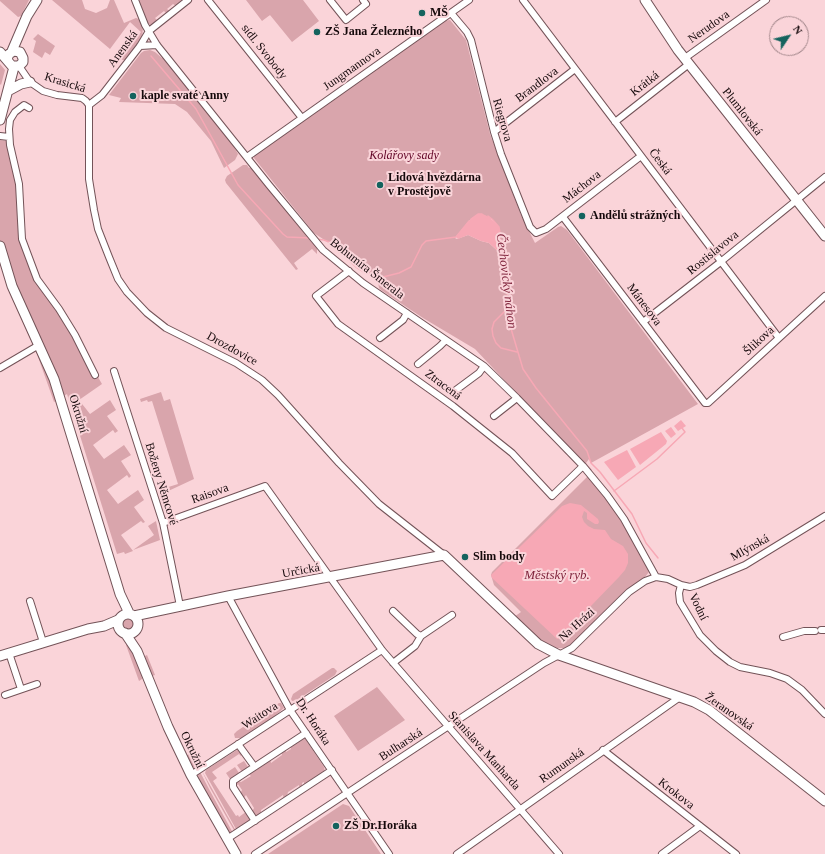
<!DOCTYPE html>
<meta charset="utf-8">
<style>
body{margin:0}
#map{position:relative;width:825px;height:854px;overflow:hidden;background:#fad4d9;font-family:Georgia,serif}
canvas{display:block}
.north{position:absolute;left:769px;top:16px;width:40px;height:40px;box-sizing:border-box;background:#fad4d9;border:1px solid #9e8387;border-radius:50%;rotate:55deg;font-size:11px;font-weight:700;line-height:16px;text-align:center;color:#15090b}
.north::after{content:'';display:block;margin:auto;width:14px;height:18px;background:#14635e;clip-path:polygon(50% 0,100% 100%,50% 72%,0 100%)}
</style>
<div id="map">
<canvas width="825" height="854"></canvas>
<div class="north">N</div>
</div>
<script>
const context = document.querySelector('canvas').getContext('2d');
context.lineJoin = 'round';
function fill(path, color) { context.fillStyle = color; context.fill(path, 'evenodd'); }
const shape = rows => new Path2D(rows.map(r => 'M' + r).join(''));
function trace(path, color, width, dash) { context.strokeStyle = color; context.lineWidth = width; context.lineCap = dash ? 'butt' : 'round'; context.setLineDash(dash || []); context.stroke(path); }
function label(font, color, halo, rows, align = 'center') {
  context.font = font + ' Georgia,serif'; context.lineWidth = 4; context.setLineDash([]); context.textBaseline = 'middle'; context.strokeStyle = halo; context.fillStyle = color; for (const [text, x, y, turn = 0] of rows) {
    context.save(); context.translate(x, y); context.rotate((+turn || 0) * Math.PI / 180); context.textAlign = isNaN(turn) ? turn : align; if (halo) context.strokeText(text, 0, 0); context.fillText(text, 0, 0); context.restore();
  }
}
fill(shape([
 [0,0,29,0,21,16,18,17,0,1],
 [52,0,82,0,85,9,96,13,107,8,110,0,114,0,124,23,136,18,139,19,143,27,142,39,126,60,123,60,120,59,141,32,130,22,110,49],
 [138,0,186,0,179,8,173,4,167,9,172,13,169,16,164,11,155,18,160,23,152,26,148,23],
 [246,0,303,0,319,21,292,42,270,15,274,12,262,21],
 [450,20,466,40,490,134,521,215,535,243,558,227,561,226,567,230,698,404,591,463,589,459,586,463,592,470,590,471,475,349,423,318,381,290,379,288,378,282,384,277,374,276,360,269,332,245,314,233,254,158,254,156,443,21],
 [478,214,492,219,499,227,501,254,489,243,481,241,468,235,457,239,455,238,470,220],
 [38,34,55,46,50,55,45,52,42,58,33,52,36,41,33,39],
 [150,50,155,52,162,58,164,57,235,146,234,147,238,154,235,160,224,168,211,141,187,112,175,104,119,102,121,98,109,95,141,53,144,51],
 [0,64,5,70,1,85,0,84],
 [0,140,7,141,17,187,19,239,33,276,60,312,102,384,79,400,90,414,110,400,116,410,107,416,118,431,115,433,113,430,93,445,104,459,124,445,131,455,121,461,131,476,129,478,127,475,107,490,118,504,138,490,144,500,134,507,145,522,143,523,141,521,121,535,133,551,125,554,124,552,117,554,67,394,54,402,37,354,10,294,0,263],
 [243,165,247,165,249,168,251,167,317,247,317,254,312,249,294,263,298,269,296,270,226,183,225,180,227,176],
 [161,392,164,401,170,399,194,479,164,493,162,489,178,484,152,401,148,402,147,400,141,402,140,399],
 [588,476,607,500,623,523,646,563,649,572,645,577,636,583,622,594,575,641,566,648,555,648,538,639,514,617,521,612,494,585,491,575,492,572],
 [156,521,160,540,133,550,154,535,148,526],
 '121 623a7 7 0 1 1 14 0a7 7 0 1 1-14 0Z',
 [130,643,143,676,142,679,139,681,126,645],
 [147,655,155,675,152,676,143,657],
 [332,668,334,668,337,671,335,675,297,700,292,701,291,699,293,694],
 [377,687,405,720,358,751,334,716],
 [279,703,281,703,284,708,270,720,241,738,235,738,234,734,237,731],
 [304,737,324,767,325,772,304,787,304,782,302,783,302,788,300,790,299,785,288,792,287,796,284,800,283,795,261,810,261,815,255,815,252,812,254,808,246,795,243,799,240,794,242,790,238,784,236,787,236,780,241,782,251,776,247,773,270,758,271,763,282,755,282,750,285,748,286,752,291,749,290,745],
 [240,748,248,762,242,755,241,756,239,754,212,772,217,778,213,781,236,816,238,815,239,817,247,811,248,813,247,815,251,818,250,821,237,831,205,773,206,770],
 [191,753,197,767,196,768,192,767,186,756],
 [244,761,248,767,242,772,237,765],
 [235,767,239,773,230,779,226,773],
 [202,771,236,831,235,832,210,788],
 [200,772,209,789,233,833,228,833,197,778,198,774],
 [343,804,349,806,381,854,268,854]
]), '#d9a5ac');
fill(shape([
 [478,214,483,214,489,217,499,227,503,254,501,254,489,243,481,241,468,235,458,239,456,237,470,220],
 [681,420,686,426,678,431,674,426],
 [671,427,676,434,671,438,665,431],
 [661,432,667,441,666,444,640,465,630,449],
 [627,450,636,467,618,480,604,462],
 [570,503,581,505,598,519,599,522,598,524,595,524,587,519,587,513,584,511,582,517,584,522,588,526,594,529,605,530,611,539,623,546,628,554,628,563,625,570,619,577,560,638,557,639,492,578,491,575,562,506]
]), '#f7a8b5');
trace(shape([
 [151,56,196,109,238,185,283,234,287,237,311,238],
 [488,216,492,219,499,227,500,233],
 [471,219,478,214,482,214],
 [316,239,324,240,329,242,356,267,364,272,377,277,383,277,399,273,411,267,422,245,426,241,456,237,469,221],
 [503,253,508,301,509,322,523,369,536,388,587,451,591,463,600,472,632,514,646,543,658,558],
 [508,308,494,322,492,329,493,336,496,343,501,348,517,352],
 [614,491,657,459,685,432,682,428]
]), '#f7a8b5', 1.5);
const street = shape([
 [135,0,145,25,157,45,269,185,323,250,363,283,484,366,517,398,583,466,607,495,624,519,656,577,668,579,681,585,679,593,680,602,700,635,716,651,730,662,740,667,770,673,787,679,802,690,825,714],
 [208,0,302,118],
 [330,0,346,20,366,4,363,0],
 [523,0,779,338],
 [451,13,467,32,471,40,494,132,501,154,530,227,536,233,546,229,641,156],
 [140,46,157,45],
 [685,58,766,0],
 [19,66,30,82,43,91,57,95,82,98,86,101,89,105],
 [89,105,89,179,94,210,98,229,109,257,118,279,127,292,147,313,166,328,236,363,262,380,278,395,339,463,379,504,444,555],
 [89,105,102,95,140,46,149,31,188,0],
 [29,108,24,105,15,112,10,120,9,129,10,145,19,184,22,239,37,279,59,309,75,335,95,375],
 [615,122,689,64],
 [494,132,575,69],
 [0,136,9,137],
 [247,157,469,0],
 [563,217,705,403,708,403,825,296],
 [349,271,316,296,338,324,453,406,512,453,552,496,583,466],
 [643,322,718,264,825,177],
 [380,338,403,320,407,313],
 [418,364,440,346,446,340],
 [0,368,39,345],
 [114,371,163,523,180,606],
 [456,390,479,373,484,366],
 [494,416,517,398],
 [163,523,265,486,382,650,559,854],
 [681,585,690,587,697,585,745,565,825,516],
 [228,596,290,710,389,854],
 [30,601,43,642],
 [393,611,417,634,421,636],
 [821,630,825,630],
 [783,637,804,631,815,631],
 [9,653,21,689],
 [393,663,415,646,421,636,452,615],
 [5,695,37,684],
 [238,744,254,766],
 [603,750,736,854],
 [191,775,382,650],
 [255,821,233,787,233,781,306,733],
 [227,839,332,770],
 [255,854,544,663,572,648,629,592,645,581,656,577],
 [457,854,680,697],
 [662,854,700,826]
]);
const secondary = shape([
 [645,0,678,50,825,236],
 [12,51,27,16,37,0],
 [0,52,12,66,19,66,23,62,23,58,20,52,14,51,9,54,7,59],
 [8,91,21,84,30,82],
 [0,120,14,67],
 [0,246,12,286,54,379,120,594,129,613],
 '118 624a10 10 0 1 1 20 0a10 10 0 1 1-20 0Z',
 [134,616,228,596,444,555,538,644,559,655,694,702,709,710,825,801],
 [125,633,137,651,168,727,191,775,236,854],
 [0,656,88,629,104,626,118,620]
]);
trace(street, '#735358', 8);
trace(secondary, '#735358', 11);
trace(street, '#fff', 6);
trace(secondary, '#fff', 9);
for (const [x, y, r, color] of [
 [422,13,4,"#14635e"],
 [317,32,4,"#14635e"],
 [133,96,4,"#14635e"],
 [380,185,4,"#14635e"],
 [582,216,4,"#14635e"],
 [465,557,4,"#14635e"],
 [336,826,4,"#14635e"]
]) { const dot = new Path2D(); dot.arc(x, y, r, 0, 2 * Math.PI); context.fillStyle = color; context.fill(dot); trace(dot, '#fad4d9', 1.5); }
label('bold 12px', '#15090b', '#fad4d9', [
 ["MŠ",430,13],
 ["ZŠ Jana Železného",325,32],
 ["kaple svaté Anny",141,96],
 ["Lidová hvězdárna",388,178],
 ["v Prostějově",388,192],
 ["Andělů strážných",590,216],
 ["Slim body",473,557],
 ["ZŠ Dr.Horáka",344,826]
], 'left');
label('12px', '#15090b', '#fad4d9', [
 ["Nerudova",709,27,-35],
 ["Anenská",123,49,-54],
 ["sídl. Svobody",264,52,52],
 ["Jungmannova",352,69,-35],
 ["Krasická",65,83,17],
 ["Krátká",645,84,-38],
 ["Brandlova",537,85,-37],
 ["Plumlovská",742,112,52],
 ["Riegrova",502,120,74],
 ["Česká",660,162,53],
 ["Máchova",582,187,-38],
 ["Rostislavova",713,253,-39],
 ["Bohumíra Šmerala",367,269,38],
 ["Mánesova",644,305,53],
 ["Šlikova",759,341,-43],
 ["Drozdovice",232,349,29],
 ["Ztracená",443,385,37],
 ["Okružní",78,414,73],
 ["Boženy Němcové",161,484,73],
 ["Raisova",210,494,-20],
 ["Mlýnská",750,548,-29],
 ["Určická",301,571,-10],
 ["Vodní",698,607,64],
 ["Na Hrázi",577,625,-42],
 ["Žeranovská",729,712,35],
 ["Waitova",260,716,-33],
 ["Dr. Horáka",313,722,57],
 ["Bulharská",401,745,-33],
 ["Okružní",192,750,64],
 ["Stanislava Manharda",484,751,48],
 ["Rumunská",562,766,-35],
 ["Krokova",676,794,38]
]);
label('italic 12px', '#5f0023', '#fad4d9', [
 ["Kolářovy sady",404,156]
]);
label('italic 13px', '#80253d', '#fad4d9', [
 ["Čechovický náhon",506,281,83],
 ["Městský ryb.",557,576]
]);
</script>
